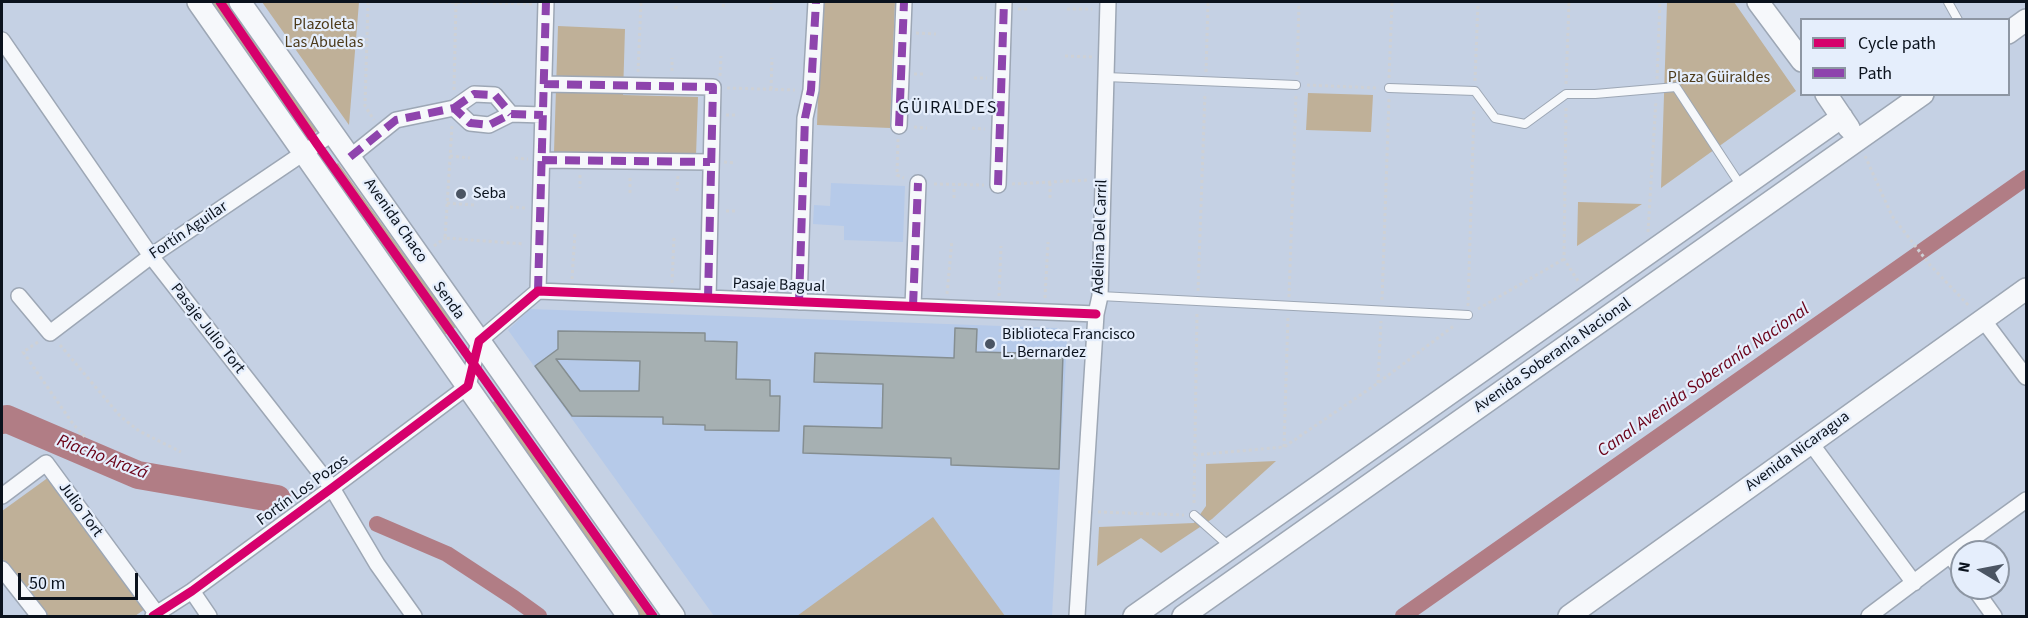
<!DOCTYPE html>
<meta charset="utf-8">
<style>
body{margin:0}
#map{position:relative;width:2028px;height:618px;overflow:hidden;background:#c5d1e4;font-family:"Source Sans 3",sans-serif}
canvas{display:block}
.frame{position:absolute;inset:0;border:3px solid #0a121d;pointer-events:none}
.legend{position:absolute;left:1800px;top:18px;width:210px;height:78px;box-sizing:border-box;background:#e5eefc;border:2px solid #8d96a3;margin:0;padding:8px 10px;list-style:none;font-size:18px;color:#0a121d}
.legend li{display:flex;align-items:center;gap:12px;height:30px}
.legend b{width:30px;border:2px solid #8d96a3}
.north{position:absolute;left:1950px;top:540px;width:60px;height:60px;box-sizing:border-box;background:#e5eefc;border:2px solid #8d96a3;border-radius:50%;rotate:280deg;font-size:16px;font-weight:700;line-height:24px;text-align:center;color:#0a121d}
.north::after{content:'';display:block;margin:auto;width:21px;height:27px;background:#4b5563;clip-path:polygon(50% 0,100% 100%,50% 72%,0 100%)}
.scale{position:absolute;left:18px;top:573px;width:120px;height:27px;box-sizing:border-box;border:3px solid #0a121d;border-top:0;padding-left:8px;font-size:18px;line-height:21px;white-space:nowrap;color:#0a121d;-webkit-text-stroke:4px #e5eefc;paint-order:stroke}
</style>
<div id="map">
<canvas width="2028" height="618"></canvas>
<div class="frame"></div>
<ul class="legend">
<li><b style="height:8px;background:#d6006c"></b>Cycle path</li>
<li><b style="height:8px;background:#8e44ad"></b>Path</li>
</ul>
<div class="north">N</div>
<div class="scale">50 m</div>
</div>
<script>
const context = document.querySelector('canvas').getContext('2d');
context.lineJoin = 'round';
function fill(path, color) { context.fillStyle = color; context.fill(path, 'evenodd'); }
const shape = rows => new Path2D(rows.map(r => 'M' + r).join(''));
function trace(path, color, width, dash) { context.strokeStyle = color; context.lineWidth = width; context.lineCap = dash ? 'butt' : 'round'; context.setLineDash(dash || []); context.stroke(path); }
function label(font, color, halo, rows, align = 'center') {
  context.font = font + ' "Source Sans 3",sans-serif'; context.lineWidth = 4.5; context.setLineDash([]); context.textBaseline = 'middle'; context.strokeStyle = halo; context.fillStyle = color; for (const [text, x, y, turn = 0] of rows) {
    context.save(); context.translate(x, y); context.rotate((+turn || 0) * Math.PI / 180); context.textAlign = isNaN(turn) ? turn : align; if (halo) context.strokeText(text, 0, 0); context.fillText(text, 0, 0); context.restore();
  }
}
fill(shape([
 [831,183,905,186,903,242,844,240,844,226,813,224,814,205,830,206],
 [530,309,1057,328,1067,340,1052,616,714,616,508,330]
]), '#b6cae9');
fill(shape([
 [209,2,227,2,317,131,305,140],
 [262,2,359,2,349,125],
 [821,2,895,2,890,128,817,125],
 [1667,2,1734,2,1796,91,1661,188],
 [558,26,625,29,623,95,698,97,696,156,554,152],
 [1308,93,1373,95,1371,132,1306,130],
 [338,163,456,327,443,336,326,172],
 [1578,202,1642,204,1577,246],
 [500,397,656,616,638,616,488,406],
 [1276,461,1212,519,1161,553,1141,538,1097,566,1099,527,1194,523,1206,506,1206,464],
 [49,477,145,609,135,616,46,616,2,558,2,511],
 [933,517,1005,616,797,616]
]), '#bfb098');
trace(shape([
 [377,524,447,554,514,598,539,616],
 [1403,616,2026,178]
]), '#b17d85', 16);
trace(shape([
 [2,420,7,419,138,475,277,499]
]), '#b17d85', 28);
const building = shape([
 [955,328,977,329,976,352,1063,354,1059,469,951,465,951,458,803,453,804,426,882,428,883,384,814,382,815,353,954,358,955,328],
 [558,331,705,333,705,341,737,342,736,379,770,380,770,396,780,396,779,431,705,430,705,425,663,424,663,417,572,416,535,366,558,349,558,331],
 [556,359,640,361,639,391,580,391,556,359]
]);
fill(building, '#a6b0b2');
trace(building, '#858e91', 1.5);
const lane = shape([
 [1948,2,1958,20],
 [1106,77,1296,85],
 [1389,88,1475,91,1495,118,1525,124,1566,94,1595,94,1676,87,1741,186],
 [1100,296,1468,315],
 [1194,515,1229,546]
]);
const street = shape([
 [2,40,151,256,332,488,377,564,414,616],
 [544,84,713,87,708,298],
 [454,108,474,94,495,95,511,114],
 [899,126,904,2],
 [350,157,396,120,454,108,470,123,489,125,511,114,543,115],
 [542,160,710,162],
 [998,185,1004,2],
 [538,291,546,2],
 [19,296,50,333,151,256,333,133],
 [799,302,805,118,811,90,816,2],
 [913,306,918,183],
 [1984,321,2026,377],
 [1810,442,1914,583],
 [2,496,46,463,157,614],
 [1950,555,1962,572],
 [2,569,39,616],
 [1974,588,1994,616],
 [192,591,209,616],
 [153,616,192,591,332,488,468,386,479,341,538,291,1096,314],
 [1077,616,1096,314,1100,296,1108,2],
 [1869,616,1950,555,2026,500]
]);
const secondary = shape([
 [198,2,628,616],
 [240,2,674,616],
 [1758,2,1802,61],
 [2008,33,2026,20],
 [1826,94,1849,128],
 [1134,616,1842,117],
 [1183,616,1923,94],
 [1569,616,2026,289]
]);
trace(lane, '#9da7b5', 10);
trace(street, '#9da7b5', 18);
trace(secondary, '#9da7b5', 24);
trace(shape([
 [368,2,365,106,374,120],
 [439,2,533,4],
 [723,7,724,2],
 [676,9,676,2],
 [1018,9,1028,9],
 [1067,9,1092,9],
 [771,10,771,2],
 [916,33,936,34],
 [1065,56,1093,57],
 [672,71,672,58],
 [638,72,641,2],
 [1206,72,1208,2],
 [914,74,925,74],
 [1297,75,1299,2],
 [720,76,721,56],
 [974,78,987,78],
 [1389,78,1392,2],
 [1657,79,1660,2],
 [1475,81,1478,2],
 [1566,84,1569,2],
 [1307,85,1378,88],
 [727,88,795,90],
 [771,89,772,58],
 [454,90,456,2],
 [1566,108,1564,259,1578,281],
 [726,115,735,115],
 [452,126,445,238,524,244],
 [914,127,927,128],
 [972,128,985,129],
 [898,139,897,175,904,178],
 [450,156,470,158],
 [1865,156,1892,216,1930,265,1970,307],
 [515,158,528,159],
 [724,162,735,163],
 [580,175,580,188],
 [1050,183,1050,199],
 [934,184,984,185],
 [1012,184,1089,180],
 [677,191,678,175],
 [630,193,630,175],
 [954,198,954,185],
 [447,203,474,205],
 [510,207,527,208],
 [726,211,736,211],
 [1648,232,1656,100],
 [434,246,445,238],
 [572,279,575,232],
 [672,283,674,237],
 [1198,291,1205,93],
 [947,294,952,240],
 [999,296,1001,246],
 [1289,297,1296,96],
 [1045,298,1048,242],
 [1382,300,1389,99],
 [1468,306,1474,108],
 [1478,309,1564,259],
 [38,342,23,352,73,424,86,438],
 [60,345,120,416,139,431,181,452],
 [1378,383,1381,321],
 [1284,447,1288,315],
 [1195,455,1284,447,1378,383,1455,325],
 [1194,503,1197,312],
 [1098,512,1184,515]
]), '#ced1d6', 3, [3, 3]);
trace(lane, '#f6f8fb', 8);
trace(street, '#f6f8fb', 15);
trace(secondary, '#f6f8fb', 21);
trace(shape([
 [544,84,713,87,708,298],
 [454,108,474,94,495,95,511,114],
 [899,126,904,2],
 [350,157,396,120,454,108,470,123,489,125,511,114,543,115],
 [542,160,710,162],
 [998,185,1004,2],
 [538,291,546,2],
 [799,302,805,118,811,90,816,2],
 [913,306,918,183]
]), '#8e44ad', 8, [15, 8]);
trace(shape([
 [220,2,317,144,653,616],
 [153,616,192,591,332,488,468,386,479,341,538,291,1096,314]
]), '#d6006c', 9);
for (const [x, y, r, color] of [
 [461,194,6,"#4b5563"],
 [990,344,6,"#4b5563"]
]) { const dot = new Path2D(); dot.arc(x, y, r, 0, 2 * Math.PI); context.fillStyle = color; context.fill(dot); trace(dot, '#e5eefc', 2); }
label('16px', '#4c3a1a', '#e5eefc', [
 ["Plazoleta",324,25],
 ["Las Abuelas",324,43],
 ["Plaza Güiraldes",1719,78]
]);
label('16px', '#0a121d', '#e5eefc', [
 ["Seba",473,194],
 ["Biblioteca Francisco",1002,335],
 ["L. Bernardez",1002,353]
], 'left');
label('16px', '#0a121d', '#e5eefc', [
 ["Avenida Chaco",395,221,55],
 ["Fortín Aguilar",189,231,-34],
 ["Adelina Del Carril",1101,237,-88],
 ["Pasaje Bagual",779,286,2],
 ["Senda",448,301,54],
 ["Pasaje Julio Tort",207,329,52],
 ["Avenida Soberanía Nacional",1553,356,-35],
 ["Avenida Nicaragua",1798,452,-36],
 ["Fortín Los Pozos",303,491,-36],
 ["Julio Tort",80,510,54]
]);
context.letterSpacing = '1.5px';
label('18px', '#0a121d', '#e5eefc', [
 ["GÜIRALDES",948,109]
]);
context.letterSpacing = '0px';
label('italic 18px', '#6a0017', '#e5eefc', [
 ["Canal Avenida Soberanía Nacional",1704,381,-35],
 ["Riacho Arazá",102,458,21]
]);
</script>
